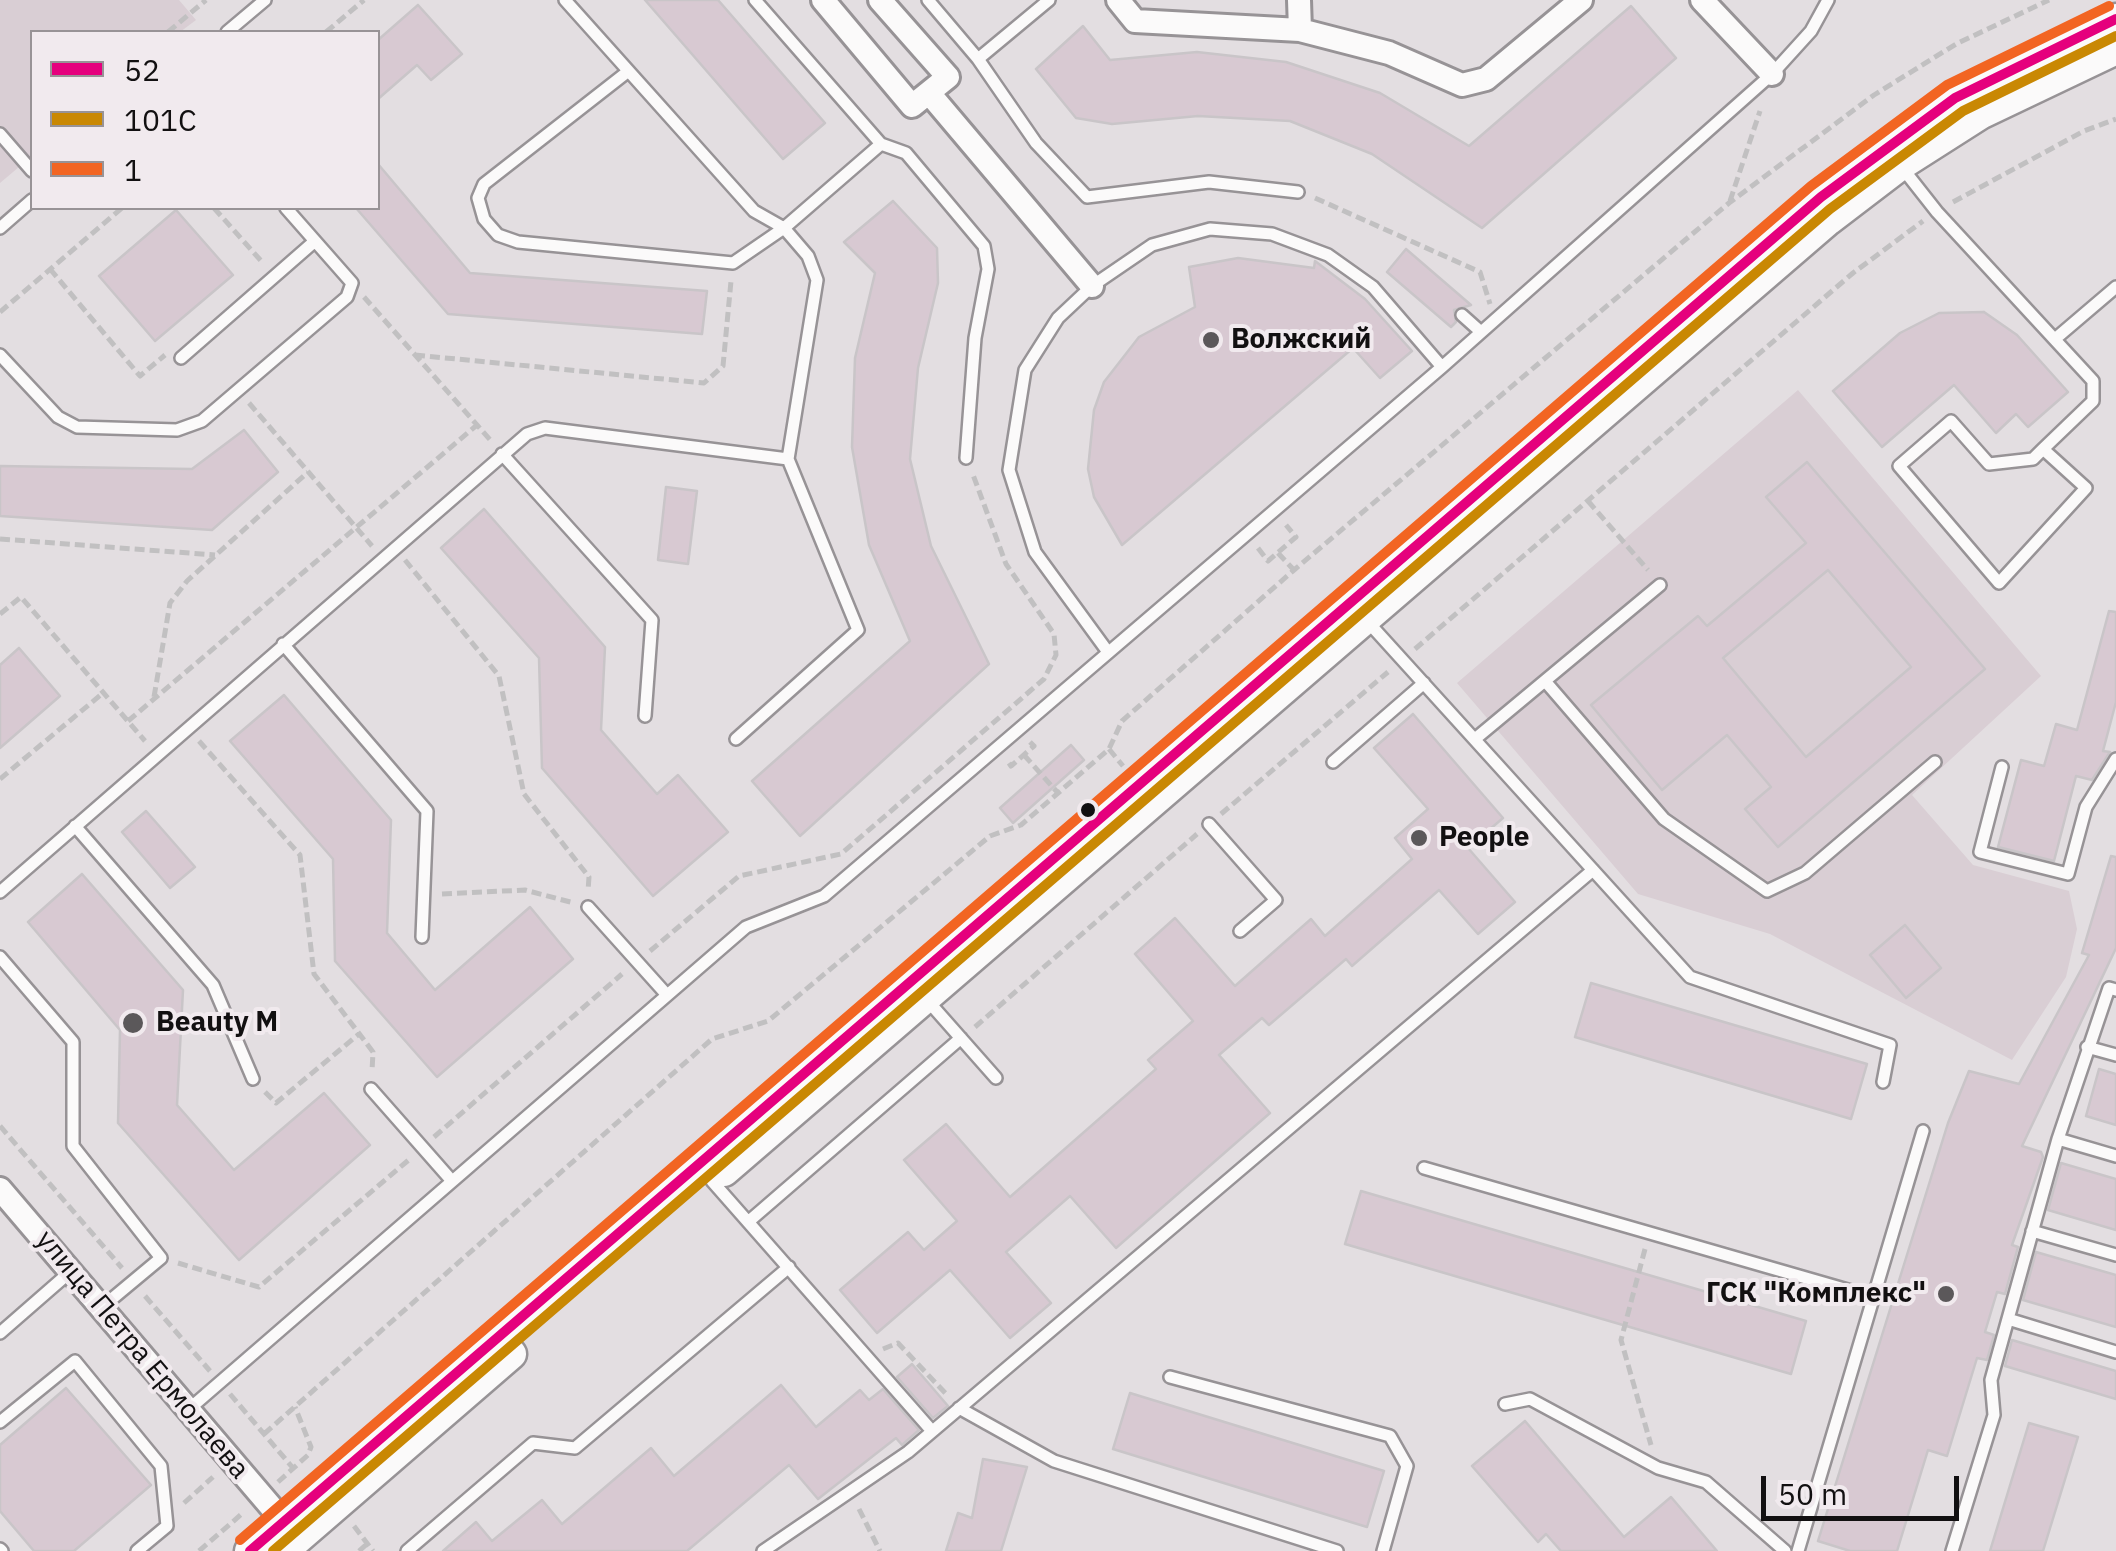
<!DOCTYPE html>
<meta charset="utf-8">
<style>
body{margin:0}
#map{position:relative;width:2116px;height:1551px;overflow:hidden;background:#e3dee1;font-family:"IBM Plex Sans",sans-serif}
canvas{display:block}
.legend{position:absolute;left:30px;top:30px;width:350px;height:180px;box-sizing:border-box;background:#f1eaee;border:2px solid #989396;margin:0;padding:12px 18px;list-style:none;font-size:30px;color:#121011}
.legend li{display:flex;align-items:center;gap:20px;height:50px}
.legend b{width:50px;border:2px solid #989396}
.scale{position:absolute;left:1761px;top:1476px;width:198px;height:45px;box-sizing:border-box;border:5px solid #121011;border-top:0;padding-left:12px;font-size:30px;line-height:35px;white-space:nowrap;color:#121011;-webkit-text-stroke:8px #f1eaee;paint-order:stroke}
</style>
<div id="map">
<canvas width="2116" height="1551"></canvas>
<ul class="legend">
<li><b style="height:12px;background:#e5007d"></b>52</li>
<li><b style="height:12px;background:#c98803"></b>101С</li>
<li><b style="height:12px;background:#f26522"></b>1</li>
</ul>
<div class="scale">50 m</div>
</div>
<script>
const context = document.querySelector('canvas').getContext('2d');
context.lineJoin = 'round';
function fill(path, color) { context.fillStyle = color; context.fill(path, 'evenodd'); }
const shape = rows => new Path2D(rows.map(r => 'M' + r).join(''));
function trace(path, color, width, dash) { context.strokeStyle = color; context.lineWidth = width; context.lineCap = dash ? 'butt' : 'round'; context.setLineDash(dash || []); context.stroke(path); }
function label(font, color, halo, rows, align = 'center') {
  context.font = font + ' "IBM Plex Sans",sans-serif'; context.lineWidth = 8; context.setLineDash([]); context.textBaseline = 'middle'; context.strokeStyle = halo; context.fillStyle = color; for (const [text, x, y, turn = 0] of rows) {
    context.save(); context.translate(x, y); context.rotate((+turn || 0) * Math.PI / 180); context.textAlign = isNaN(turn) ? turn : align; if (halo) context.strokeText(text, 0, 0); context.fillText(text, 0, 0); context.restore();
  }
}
fill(shape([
 [0,0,179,0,196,20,180,32,32,32,32,156,0,183],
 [1798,390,2041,676,1912,795,1973,865,2069,891,2077,929,2066,977,2012,1060,1770,934,1638,894,1457,683]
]), '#d9ced4');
const building = shape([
 [645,0,718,0,825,123,783,159,645,0],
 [418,5,462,54,431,80,417,65,378,99,378,40,418,5],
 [1631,6,1676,58,1482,228,1372,154,1290,121,1198,116,1112,124,1076,118,1036,69,1083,26,1110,60,1197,52,1286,62,1380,93,1469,146,1631,6],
 [378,164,470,273,707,291,702,334,448,314,356,208,378,208,378,164],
 [893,201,937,248,938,283,918,368,910,459,931,546,989,664,800,836,752,781,910,641,869,545,852,447,855,358,875,273,844,242,893,201],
 [176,210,233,275,155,341,99,276,176,210],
 [1406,249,1471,305,1454,310,1456,322,1451,327,1387,272,1406,249],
 [1238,258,1314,268,1315,261,1365,299,1412,351,1380,378,1353,348,1122,545,1094,497,1088,469,1094,410,1104,382,1139,337,1195,307,1189,267,1238,258],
 [1984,312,2017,335,2068,392,2028,427,2016,414,1996,433,1954,385,1882,447,1833,391,1900,333,1939,313,1984,312],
 [244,430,278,472,212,530,0,516,0,466,192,469,244,430],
 [1807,462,1985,669,1778,847,1745,809,1771,787,1727,735,1662,790,1591,705,1698,616,1707,626,1806,543,1766,497,1807,462],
 [1828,570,1911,667,1806,757,1723,658,1828,570],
 [666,487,697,491,688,564,658,560,666,487],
 [484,509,605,647,601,730,657,794,678,775,728,832,653,896,542,768,539,658,441,548,484,509],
 [2109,611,2116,612,2116,702,2103,751,2110,752,2092,780,2076,776,2054,861,1998,847,2021,760,2044,766,2056,724,2077,730,2109,611],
 [19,648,60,696,0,748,0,665,19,648],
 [284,695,391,820,387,933,435,990,530,907,573,959,437,1077,335,961,333,859,230,741,284,695],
 [1413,714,1503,818,1468,848,1515,902,1478,934,1439,890,1352,966,1346,959,1269,1025,1262,1018,1219,1055,1270,1113,1116,1248,1070,1196,1006,1252,1051,1303,1010,1338,950,1270,877,1333,840,1290,908,1232,924,1250,957,1221,904,1160,946,1124,1010,1197,1156,1069,1148,1060,1193,1021,1135,954,1175,918,1235,986,1311,919,1325,936,1412,859,1395,838,1428,809,1374,748,1413,714],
 [1071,745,1084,760,1013,823,1000,808,1071,745],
 [146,811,195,867,170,888,122,832,146,811],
 [2111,856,2116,857,2116,948,2022,1146,2041,1152,2043,1157,2012,1245,2018,1247,2005,1294,1997,1292,1985,1332,1994,1335,1987,1360,1977,1358,1947,1456,1928,1450,1897,1551,1850,1551,1818,1541,1948,1123,1969,1071,2019,1084,2089,955,2082,953,2111,856],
 [82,874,183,990,177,1105,234,1170,324,1093,370,1145,239,1260,118,1123,120,1030,28,922,82,874],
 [1905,925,1941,968,1906,998,1870,955,1905,925],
 [1591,983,1867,1064,1851,1119,1575,1037,1591,983],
 [2099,1069,2116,1074,2116,1125,2086,1116,2099,1069],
 [2061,1163,2116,1179,2116,1230,2048,1210,2061,1163],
 [1361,1191,1806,1321,1791,1374,1345,1244,1361,1191],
 [2036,1252,2116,1275,2116,1327,2023,1300,2036,1252],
 [2012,1340,2116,1371,2116,1399,2005,1366,2012,1340],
 [912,1364,948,1406,933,1418,897,1377,912,1364],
 [781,1385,816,1427,860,1390,869,1400,883,1389,919,1430,902,1445,896,1438,818,1499,789,1465,687,1551,443,1551,476,1522,492,1541,542,1500,562,1524,651,1448,674,1476,781,1385],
 [66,1388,151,1485,74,1551,34,1551,0,1511,0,1445,66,1388],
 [1130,1393,1384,1471,1367,1527,1113,1449,1130,1393],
 [1525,1421,1624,1537,1671,1497,1717,1551,1561,1551,1546,1534,1538,1542,1472,1466,1525,1421],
 [2029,1423,2078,1437,2043,1551,1990,1551,2029,1423],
 [983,1459,1027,1467,1001,1551,946,1551,958,1513,972,1518,983,1459]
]);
fill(building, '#d8c9d2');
trace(building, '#c9c5c8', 2.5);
const lane = shape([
 [565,0,754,211,784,228,808,256,817,280,788,459,858,630,736,739],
 [755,0,881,144],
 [928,0,978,59],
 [1049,0,978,59,1036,143,1087,197,1209,182,1298,192],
 [227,32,265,0],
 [626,73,484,184,478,198,484,219,498,235,518,242,733,263,784,228,881,144,906,153,984,246,988,269,975,338,966,458],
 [0,134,32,171],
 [1900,165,1937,212,2093,381,2093,401,2043,449,2033,459,1989,464,1951,421,1899,466,1999,583,2086,488,2043,449],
 [0,228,32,200],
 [1462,315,1481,332],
 [2055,339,2116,287],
 [0,355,58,417,77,427,177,430,202,421,347,297,352,283,286,208],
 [181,358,315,241],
 [502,454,652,620,645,716],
 [1368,622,1690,977,1890,1045,1883,1082],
 [283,644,427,811,422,937],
 [1108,652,1035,552,1009,470,1025,370,1058,318,1092,286,1152,245,1210,229,1272,234,1328,255,1373,287,1442,367],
 [1545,681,1664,819,1767,891,1805,873,1935,762],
 [1475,739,1660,585],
 [1333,762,1424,683],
 [2002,767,1980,852,2068,874,2086,807,2116,759],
 [1209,824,1276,900,1240,931],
 [75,826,213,985,253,1079],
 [0,892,527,434,545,428,788,459],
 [588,907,667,995],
 [0,957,73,1042,73,1146,161,1258,101,1308],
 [928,1001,996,1078],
 [2087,1047,2116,1055],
 [371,1089,452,1181],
 [2058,1139,2116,1156],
 [1424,1168,1872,1297],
 [712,1181,932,1431],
 [748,1222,961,1038],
 [2032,1231,2116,1255],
 [2008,1319,2116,1352],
 [0,1333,70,1272],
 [1170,1377,1390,1436,1407,1466,1383,1551],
 [1505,1404,1530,1399,1658,1468,1706,1482,1785,1551],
 [959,1408,1054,1461,1337,1551],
 [188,1410,746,927,824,896,1442,367,1772,74,1811,31,1828,0],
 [0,1422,75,1361,161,1466,167,1526,137,1551],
 [0,1549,2,1551],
 [407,1551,533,1443,575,1448,789,1267],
 [763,1551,908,1452,1593,870],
 [1798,1551,1923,1131],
 [1952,1551,1994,1415,1991,1380,2058,1139,2109,988,2116,990]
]);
const street = shape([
 [823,0,912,106,948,77,880,0],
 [1118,0,1135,21,1300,30,1389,53,1462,85,1486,79,1581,0],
 [1299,0,1300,30],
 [1702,0,1772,74],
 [929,93,1092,286],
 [0,1189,284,1522]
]);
const secondary = shape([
 [724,1171,1828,220,1900,165,1980,114,2116,49],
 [250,1551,1821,197,1955,98,2116,19],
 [283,1551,511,1354]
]);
trace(lane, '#979396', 16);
trace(street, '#979396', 28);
trace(secondary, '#979396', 35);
trace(shape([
 [168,32,206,0],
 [326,32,364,0],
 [1315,198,1480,272,1490,304],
 [1730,201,1760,111],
 [1953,202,2084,131,2116,119],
 [214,208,263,263],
 [50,269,140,376,165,355],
 [364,297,492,442],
 [0,312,122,208],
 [415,355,704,383,723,366,731,281],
 [249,403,372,546],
 [1588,501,1648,570],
 [0,539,215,555],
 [1258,548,1268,561,1296,537,1286,525],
 [1278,553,1293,569],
 [405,560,499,676,524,794,589,877,588,891],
 [0,614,21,597,145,741],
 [1415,649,1853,273,1923,221],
 [154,697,170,603,187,581,308,472],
 [128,721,477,425],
 [199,741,300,855,314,974,373,1052,372,1071],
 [1109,749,1123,766],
 [1024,755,1058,793],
 [1009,763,1011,766,1034,746,1030,742],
 [0,779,103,693],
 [1221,814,1388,672],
 [442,894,525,890,574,903],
 [650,951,739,876,841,854,1044,679,1056,655,1054,634,1006,564,972,472],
 [975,1027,1197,834],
 [265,1092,276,1103,359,1034],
 [0,1126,122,1268],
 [434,1137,622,974],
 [1645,1249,1621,1340,1651,1445],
 [178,1263,259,1287,411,1158],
 [145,1296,210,1371],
 [883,1349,898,1343,948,1396],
 [230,1394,293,1468],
 [264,1434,712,1039,768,1021,990,836,1021,825,1109,749,1122,721,1294,570,1729,203,1874,95,1956,44,2049,0],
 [278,1482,308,1455,311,1447,295,1407],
 [184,1503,213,1477],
 [859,1509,880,1551],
 [354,1526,373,1551],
 [199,1551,244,1512],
 [359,1551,368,1543]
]), '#c1c0c1', 5, [10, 5]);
trace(lane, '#fbfafa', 11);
trace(street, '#fbfafa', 22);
trace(secondary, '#fbfafa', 30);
trace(shape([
 [250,1551,1821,197,1955,98,2116,19]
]), '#e5007d', 10);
trace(shape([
 [273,1551,1830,209,1963,111,2116,36]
]), '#c98803', 10);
trace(shape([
 [240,1540,1811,186,1947,85,2109,6]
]), '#f26522', 10);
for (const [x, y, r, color] of [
 [1211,340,10,"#5b585a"],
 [1088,810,9,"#121011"],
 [1419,838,10,"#5b585a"],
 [133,1023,12,"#5b585a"],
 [1946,1294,10,"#5b585a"]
]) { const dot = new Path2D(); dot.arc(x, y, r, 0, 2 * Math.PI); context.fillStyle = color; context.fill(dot); trace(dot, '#f1eaee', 4); }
label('bold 28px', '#121011', '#f1eaee', [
 ["Волжский",1231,340],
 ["People",1439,838],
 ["Beauty M",156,1023],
 ["ГСК \"Комплекс\"",1926,1294,"right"]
], 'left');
label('28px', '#121011', '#f1eaee', [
 ["улица Петра Ермолаева",142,1355,50]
]);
</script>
